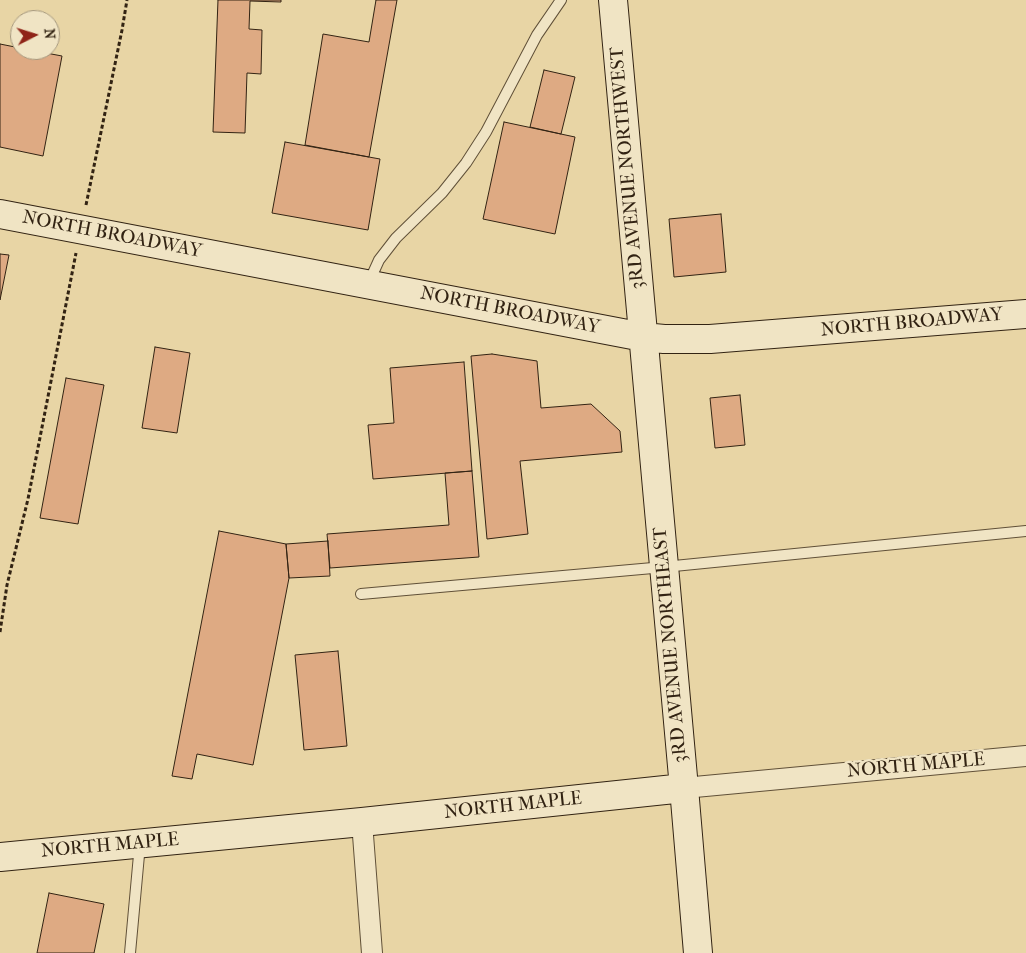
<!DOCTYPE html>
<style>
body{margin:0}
#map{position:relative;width:1026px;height:953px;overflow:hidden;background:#e8d5a5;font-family:"IM FELL French Canon",serif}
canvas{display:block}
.north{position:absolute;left:10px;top:10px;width:50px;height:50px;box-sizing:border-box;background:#f0e4c4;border:1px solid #a4977d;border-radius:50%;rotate:85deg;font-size:14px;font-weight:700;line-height:20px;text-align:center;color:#322313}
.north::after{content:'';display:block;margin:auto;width:18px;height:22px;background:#8f2418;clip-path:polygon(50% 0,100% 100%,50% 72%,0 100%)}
</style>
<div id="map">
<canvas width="1026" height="953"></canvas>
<div class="north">N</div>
</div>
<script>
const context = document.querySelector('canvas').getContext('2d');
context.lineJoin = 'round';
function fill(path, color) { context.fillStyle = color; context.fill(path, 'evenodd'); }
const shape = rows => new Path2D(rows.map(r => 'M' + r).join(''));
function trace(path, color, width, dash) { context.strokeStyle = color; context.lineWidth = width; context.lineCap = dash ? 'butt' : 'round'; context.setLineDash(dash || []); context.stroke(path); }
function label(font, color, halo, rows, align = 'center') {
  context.font = font + ' "IM FELL French Canon",serif'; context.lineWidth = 5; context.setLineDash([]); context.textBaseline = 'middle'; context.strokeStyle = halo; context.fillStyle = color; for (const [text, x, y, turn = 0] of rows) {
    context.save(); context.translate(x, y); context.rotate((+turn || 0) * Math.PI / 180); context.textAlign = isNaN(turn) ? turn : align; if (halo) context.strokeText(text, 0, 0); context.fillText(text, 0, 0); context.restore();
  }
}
const building = shape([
 [218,0,281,0,281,2,250,1,249,29,262,30,261,74,247,73,245,133,213,132,218,0],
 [376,0,397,0,369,157,305,145,323,34,369,42,376,0],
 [0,44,20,48,20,50,30,50,62,56,43,156,0,147,0,44],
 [544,70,575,77,561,134,530,127,544,70],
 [504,122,575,137,555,234,483,219,504,122],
 [285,142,380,159,368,230,272,213,285,142],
 [721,214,726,272,674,277,669,219,721,214],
 [0,254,9,255,0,300,0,254],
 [155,347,190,353,177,433,142,428,155,347],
 [492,354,537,361,541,408,591,404,620,431,622,452,520,461,528,534,487,539,471,356,492,354],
 [464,362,472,471,373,479,368,425,394,423,390,368,464,362],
 [66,378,104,385,78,524,40,518,66,378],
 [740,395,745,445,715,448,710,398,740,395],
 [472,471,479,557,330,568,327,534,449,525,445,473,472,471],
 [219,531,286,544,289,578,253,765,197,754,192,779,172,776,219,531],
 [328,541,330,576,289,578,286,544,328,541],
 [338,651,347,746,304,750,295,655,338,651],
 [49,893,104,904,94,953,37,953,49,893]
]);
fill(building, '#deaa83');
trace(building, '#322313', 1);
const lane = shape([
 [369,282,379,260,396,238,442,193,466,163,486,132,537,35,561,0],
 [361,594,664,567,1026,531],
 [130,953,140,844]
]);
const street = shape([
 [684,788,1026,756],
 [362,822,372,953]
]);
const secondary = shape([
 [613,0,684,788,698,953],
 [0,214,643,337,664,339,710,339,1026,314],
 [0,857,362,822,684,788]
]);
trace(lane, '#605038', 12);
trace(street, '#605038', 22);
trace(secondary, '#322313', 30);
trace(shape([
 [86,205,122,30,127,0],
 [0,632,7,585,28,499,76,253]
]), '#322313', 3, [4, 2.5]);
trace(lane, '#f0e4c4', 10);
trace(street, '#f0e4c4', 20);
trace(secondary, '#f0e4c4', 28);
label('19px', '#322313', '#f0e4c4', [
 ["3RD AVENUE NORTHWEST",628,168,-95],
 ["NORTH BROADWAY",112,235,11],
 ["NORTH BROADWAY",510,311,11],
 ["NORTH BROADWAY",912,323,-5],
 ["3RD AVENUE NORTHEAST",671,645,-95],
 ["NORTH MAPLE",916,766,-5],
 ["NORTH MAPLE",513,806,-6],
 ["NORTH MAPLE",110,846,-5]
]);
</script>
